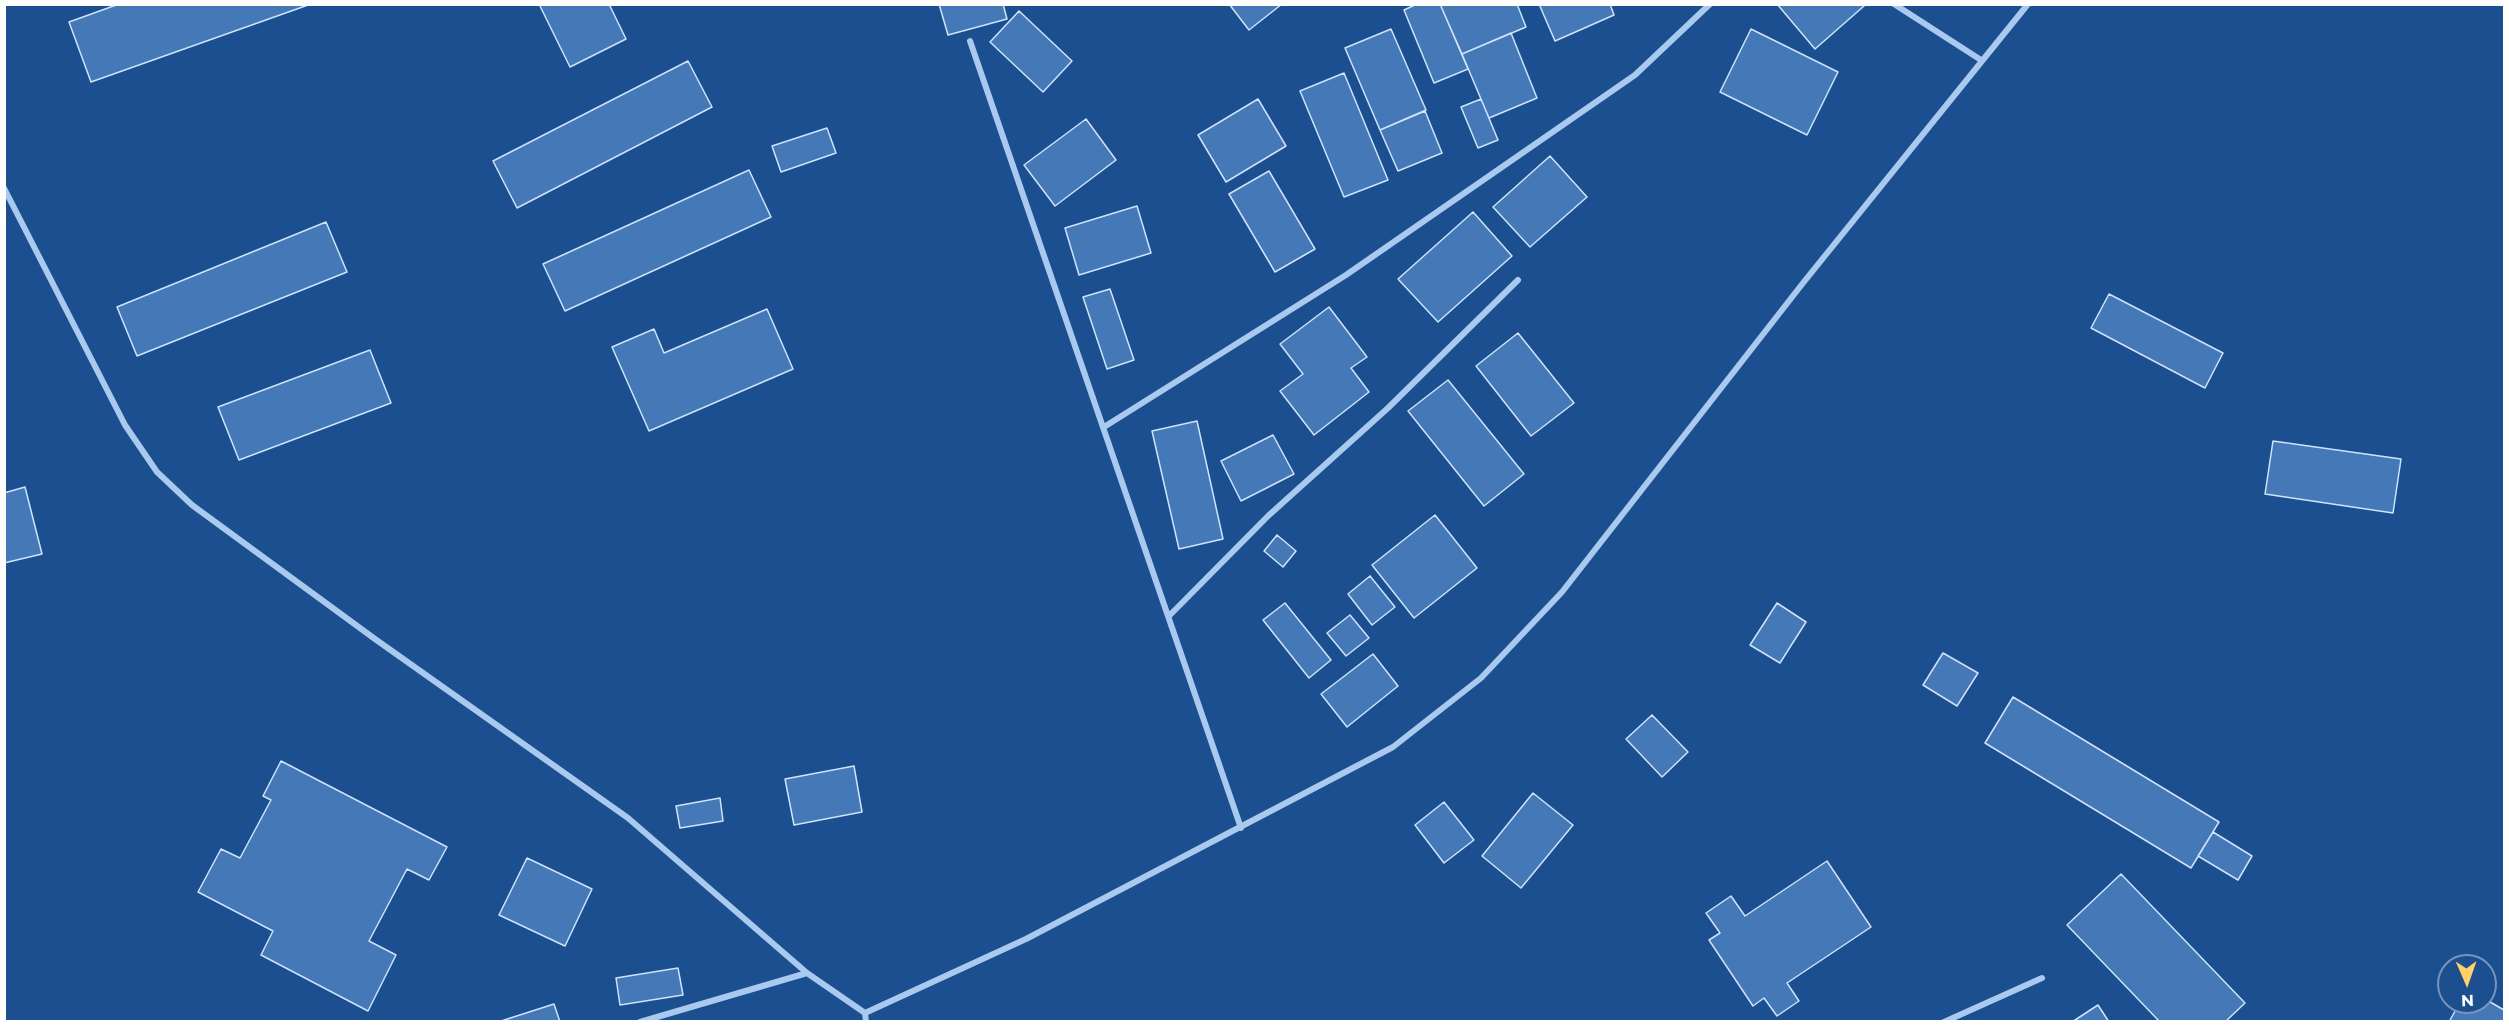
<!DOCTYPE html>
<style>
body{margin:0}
#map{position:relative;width:2509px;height:1026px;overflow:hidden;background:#1b4f8f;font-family:Montserrat,sans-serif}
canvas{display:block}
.frame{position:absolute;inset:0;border:6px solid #fff;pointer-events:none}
.north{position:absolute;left:2437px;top:954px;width:60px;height:60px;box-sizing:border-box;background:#1b4f8f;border:2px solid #7695bc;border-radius:50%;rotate:178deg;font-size:16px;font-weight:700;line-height:24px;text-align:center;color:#fff}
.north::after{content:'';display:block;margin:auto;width:21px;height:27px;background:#ffd166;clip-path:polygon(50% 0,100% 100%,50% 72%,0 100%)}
</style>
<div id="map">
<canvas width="2509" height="1026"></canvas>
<div class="frame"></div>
<div class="north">N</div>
</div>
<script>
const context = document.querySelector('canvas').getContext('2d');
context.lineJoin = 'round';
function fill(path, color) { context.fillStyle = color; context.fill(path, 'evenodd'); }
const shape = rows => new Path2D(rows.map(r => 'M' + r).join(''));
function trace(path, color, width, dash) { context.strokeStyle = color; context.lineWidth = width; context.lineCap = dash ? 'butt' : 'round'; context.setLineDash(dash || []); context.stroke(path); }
const building = shape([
 [119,4,311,4,91,82,69,22,119,4],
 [539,4,609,4,626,39,570,67,539,4],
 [939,4,1003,4,1007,19,948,35,939,4],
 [1229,4,1282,4,1249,30,1229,4],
 [1417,4,1440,4,1468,69,1434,83,1404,10,1417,4],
 [1440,4,1517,4,1526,27,1462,54,1440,4],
 [1539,4,1610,4,1614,15,1555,41,1539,4],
 [1777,4,1863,4,1864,6,1815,49,1777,4],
 [1019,11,1072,61,1043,92,990,42,1019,11],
 [1391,29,1426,110,1380,130,1345,48,1391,29],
 [1751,29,1838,72,1807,135,1720,92,1751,29],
 [1511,33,1537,98,1489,118,1462,54,1511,33],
 [688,61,712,107,517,208,493,161,688,61],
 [1344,73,1388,180,1344,197,1300,91,1344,73],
 [1258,99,1286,146,1226,182,1198,135,1258,99],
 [1481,99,1498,140,1478,148,1461,107,1481,99],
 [1425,111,1442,153,1398,171,1380,130,1425,111],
 [1086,119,1116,160,1055,206,1024,165,1086,119],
 [827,128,836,153,781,172,772,146,827,128],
 [1550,156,1587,197,1530,247,1493,207,1550,156],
 [749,170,771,217,565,311,543,264,749,170],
 [1269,171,1315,249,1275,272,1229,194,1269,171],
 [1137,206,1151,253,1079,275,1065,228,1137,206],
 [1473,212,1512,256,1438,322,1398,279,1473,212],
 [326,222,347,272,137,356,117,307,326,222],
 [1110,289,1134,360,1107,369,1083,297,1110,289],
 [2109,294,2223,353,2205,388,2091,328,2109,294],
 [1329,307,1367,357,1351,368,1369,392,1314,435,1280,391,1303,374,1280,344,1329,307],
 [767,309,793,369,649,431,612,347,654,329,664,353,767,309],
 [1518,333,1574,403,1531,436,1476,366,1518,333],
 [370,350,391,403,239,460,218,407,370,350],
 [1448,380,1524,474,1484,506,1408,411,1448,380],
 [1197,421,1223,539,1179,549,1152,431,1197,421],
 [1273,435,1294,474,1241,501,1221,461,1273,435],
 [2273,441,2401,459,2393,513,2265,494,2273,441],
 [25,487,42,554,4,563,4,493,25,487],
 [1435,515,1477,568,1414,618,1372,565,1435,515],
 [1277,535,1296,551,1283,567,1264,551,1277,535],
 [1370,576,1395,607,1372,625,1348,594,1370,576],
 [1285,603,1331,660,1309,678,1263,620,1285,603],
 [1777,603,1806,622,1780,663,1750,645,1777,603],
 [1350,615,1369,638,1346,656,1327,633,1350,615],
 [1943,653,1978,673,1957,706,1923,685,1943,653],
 [1373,654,1398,686,1347,727,1321,694,1373,654],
 [2013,697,2219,822,2191,868,1985,743,2013,697],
 [1652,715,1688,752,1662,777,1626,739,1652,715],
 [281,761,447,847,429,880,407,869,369,941,396,955,368,1011,261,955,273,931,198,892,221,849,240,858,271,800,263,796,281,761],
 [854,766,862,812,794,825,785,779,854,766],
 [1533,793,1573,825,1521,888,1482,856,1533,793],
 [720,798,723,821,680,828,676,806,720,798],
 [1444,802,1474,840,1444,863,1415,825,1444,802],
 [2213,832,2252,856,2238,880,2198,856,2213,832],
 [527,858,592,889,565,946,499,915,527,858],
 [1827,861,1871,927,1787,983,1799,1001,1777,1016,1764,998,1753,1006,1709,940,1720,933,1706,913,1731,896,1745,916,1827,861],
 [2121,874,2245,1003,2225,1022,2160,1022,2067,925,2121,874],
 [678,968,683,995,620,1005,616,978,678,968],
 [2485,999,2504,1010,2504,1022,2449,1022,2460,1002,2485,1002,2485,999],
 [554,1004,560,1022,498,1022,554,1004],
 [2098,1005,2109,1022,2072,1022,2098,1005]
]);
fill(building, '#4478b7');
trace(building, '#cfe3fa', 1.5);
trace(shape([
 [1894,4,1981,60],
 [970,41,1241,828],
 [4,188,125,425,157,472,192,505,375,639,628,818,807,973,865,1013,866,1022],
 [1104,427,1346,275,1635,75,1710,4],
 [1169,616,1268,516,1388,408,1518,280],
 [865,1013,1026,939,1393,747,1481,678,1562,592,1803,283,2028,4],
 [640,1022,807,973],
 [1944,1022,2042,978]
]), '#a9c9ee', 6);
</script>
